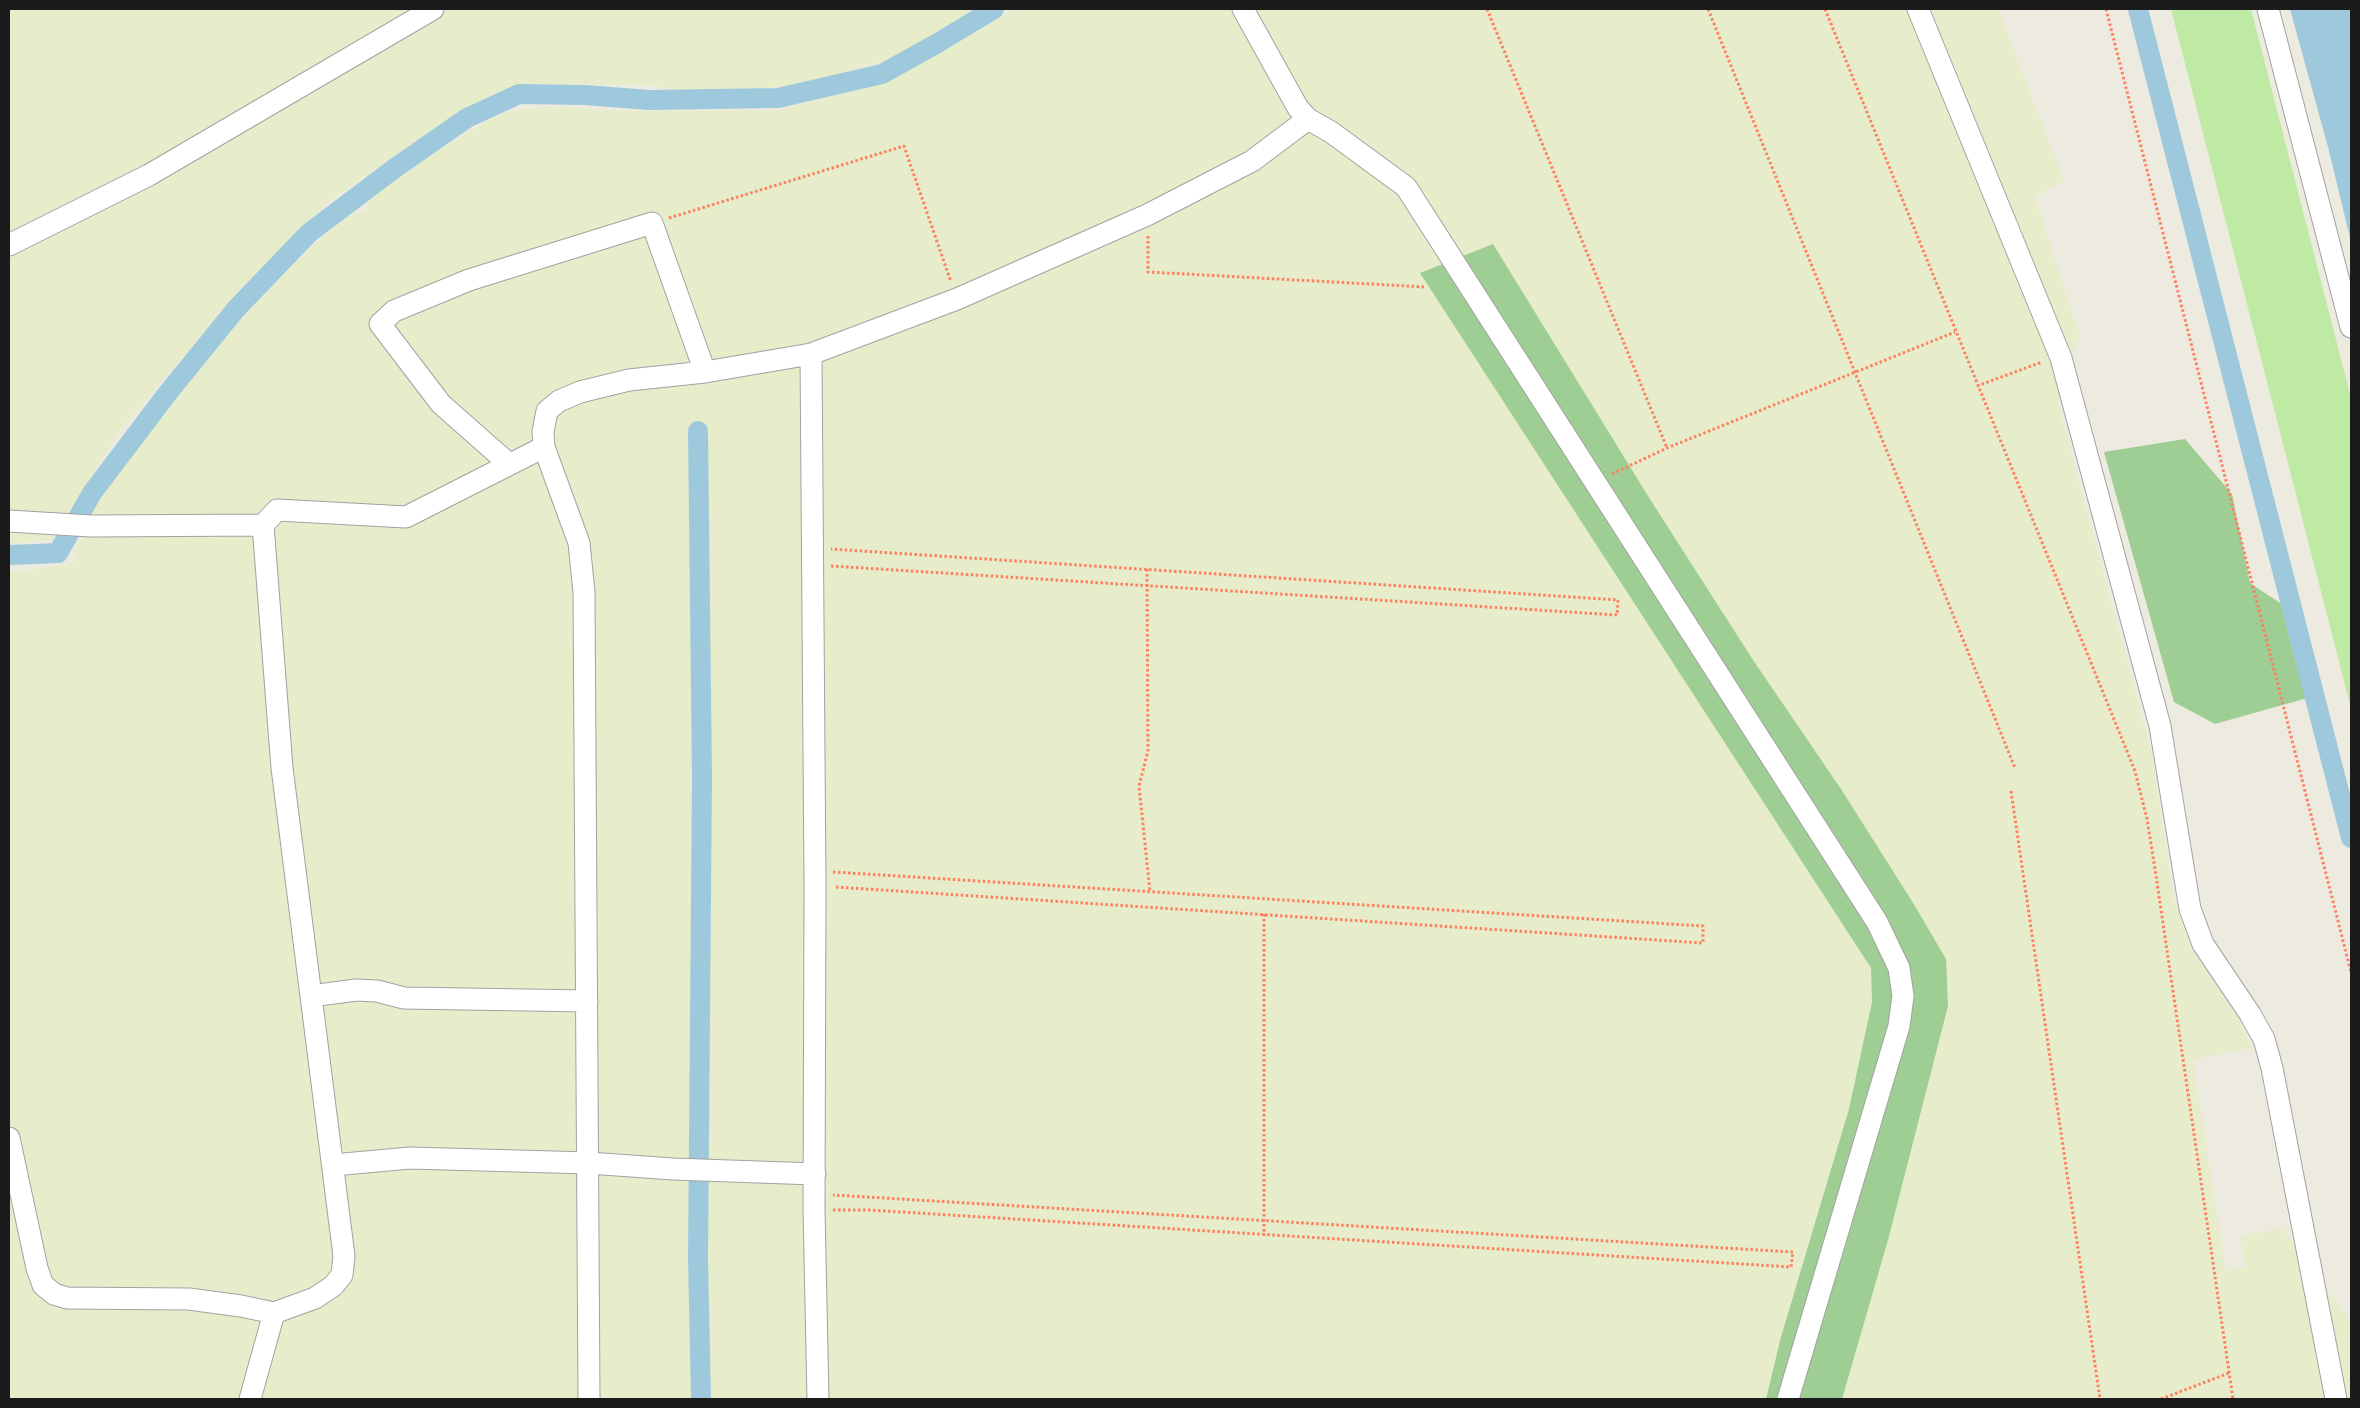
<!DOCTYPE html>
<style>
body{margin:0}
#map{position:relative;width:2360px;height:1408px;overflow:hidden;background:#edeae0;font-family:Raleway,sans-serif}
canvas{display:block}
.frame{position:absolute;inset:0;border:10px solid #1b1b1b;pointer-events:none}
</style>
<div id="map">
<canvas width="2360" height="1408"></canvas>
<div class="frame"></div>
</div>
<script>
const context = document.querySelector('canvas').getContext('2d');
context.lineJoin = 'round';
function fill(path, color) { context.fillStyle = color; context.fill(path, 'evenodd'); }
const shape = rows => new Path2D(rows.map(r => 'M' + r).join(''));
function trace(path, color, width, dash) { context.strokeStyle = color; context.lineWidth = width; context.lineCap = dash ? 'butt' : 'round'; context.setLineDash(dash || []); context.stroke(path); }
fill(shape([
 [9,9,978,9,900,56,798,86,686,92,648,85,543,84,499,95,434,129,329,201,290,239,282,253,246,283,121,429,70,511,57,539,9,544],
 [1015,9,1998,9,2064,180,2035,197,2080,337,2058,405,2152,754,2174,902,2197,956,2242,1025,2251,1048,2193,1060,2226,1271,2245,1266,2240,1236,2282,1228,2351,1322,2351,1399,9,1399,9,573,75,563,75,549,94,505,193,375,280,276,346,216,364,212,373,193,468,132,507,111,546,107,639,111,777,110,870,86,955,45]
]), '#e7edca');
fill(shape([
 [2171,9,2251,9,2351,398,2351,708]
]), '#bfeaa3');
fill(shape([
 [1493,244,1648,496,1753,660,1841,789,1915,906,1946,959,1948,1006,1888,1240,1842,1399,1766,1399,1781,1337,1849,1109,1872,1002,1871,968,1420,273],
 [2185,439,2232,494,2250,583,2298,615,2318,695,2215,724,2174,702,2104,452]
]), '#9ece93');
fill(shape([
 [2290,9,2351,9,2351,242,2328,147]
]), '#9ec9dd');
trace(shape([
 [2138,9,2351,838],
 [698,431,702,777,698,1258,701,1399],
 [9,555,58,553,92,493,167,394,236,309,309,233,395,168,467,118,519,94,585,95,649,100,778,98,882,74,936,44,994,9]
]), '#9ec9dd', 20);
const minor = shape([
 [1243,9,1298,108,1308,119,1331,132,1406,187,1877,922,1899,968,1903,996,1899,1026,1788,1399],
 [1918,9,2061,358,2160,726,2190,909,2203,944,2250,1014,2264,1039,2272,1068,2336,1399],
 [2268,9,2351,327],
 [9,245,149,175,433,9],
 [811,354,815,886,814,1210,818,1399],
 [509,464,441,404,380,324,394,311,469,280,652,223,705,372],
 [9,521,91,526,263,525,277,510,406,517,544,447],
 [311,996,356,990,377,991,404,998,587,1001],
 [9,1138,37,1268,43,1285,54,1294,67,1298,189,1299,241,1306,274,1313,315,1298,333,1286,342,1275,344,1256,282,768,263,525],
 [333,1165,410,1158,589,1163,673,1169,815,1174],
 [250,1399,274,1313],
 [589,1399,584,592,579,543,544,447,543,432,547,411,559,401,580,392,629,380,705,372,811,354,957,299,1147,215,1252,161,1308,119]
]);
trace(minor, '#a2a2a2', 23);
trace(shape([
 [1487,9,1667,448],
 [1708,9,2015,768],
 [1825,9,2135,771,2147,819,2155,869,2233,1399],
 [2106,9,2351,972],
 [669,218,904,146,951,282],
 [1148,236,1148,272,1426,287],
 [1977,386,2042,362],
 [1612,474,1667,448,1955,332],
 [831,566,1617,615,1618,600,831,549],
 [1147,569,1148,751,1139,786,1150,892],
 [2011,791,2100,1399],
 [833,872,1703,926,1703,943,835,887],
 [1264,914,1264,1236],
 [833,1210,869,1210,1791,1267,1793,1252,833,1195],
 [2161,1399,2229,1373]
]), '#fe8060', 3, [2.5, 2.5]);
trace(minor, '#fff', 21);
</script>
